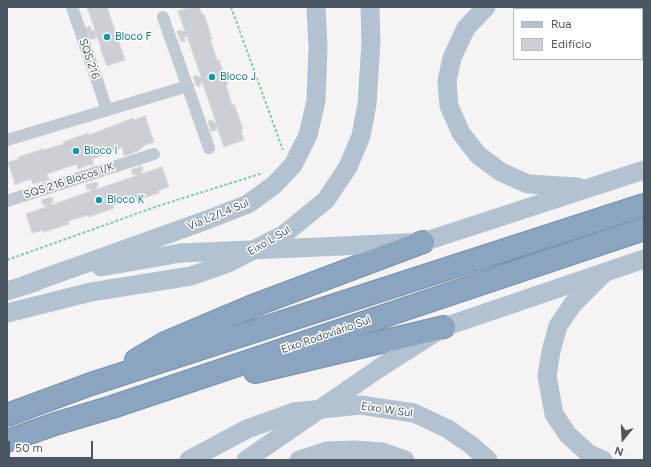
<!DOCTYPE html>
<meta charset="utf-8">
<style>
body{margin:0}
#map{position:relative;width:651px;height:467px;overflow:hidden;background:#f5f3f3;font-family:Figtree,sans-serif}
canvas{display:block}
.frame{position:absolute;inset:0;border:8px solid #4a5661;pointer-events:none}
.legend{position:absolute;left:513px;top:8px;width:130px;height:52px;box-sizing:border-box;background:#fff;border:1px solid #b7bbc0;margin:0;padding:5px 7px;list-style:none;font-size:12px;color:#4a5661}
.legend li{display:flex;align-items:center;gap:8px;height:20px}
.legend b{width:20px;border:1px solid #b7bbc0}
.north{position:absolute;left:603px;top:419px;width:40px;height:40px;-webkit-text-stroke:3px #fff;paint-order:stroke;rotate:198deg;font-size:11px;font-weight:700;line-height:16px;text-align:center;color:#4a5661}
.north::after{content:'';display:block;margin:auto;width:14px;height:18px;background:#4a5661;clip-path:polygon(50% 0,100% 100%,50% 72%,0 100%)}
.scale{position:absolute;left:8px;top:441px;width:85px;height:18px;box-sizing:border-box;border:2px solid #4a5661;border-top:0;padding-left:5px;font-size:12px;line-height:14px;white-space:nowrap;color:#4a5661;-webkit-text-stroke:3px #fff;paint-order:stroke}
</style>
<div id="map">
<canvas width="651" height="467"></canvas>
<div class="frame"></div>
<ul class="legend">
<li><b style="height:5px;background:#b3c2d1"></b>Rua</li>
<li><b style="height:11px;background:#cdcfd5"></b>Edifício</li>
</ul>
<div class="north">N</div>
<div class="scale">50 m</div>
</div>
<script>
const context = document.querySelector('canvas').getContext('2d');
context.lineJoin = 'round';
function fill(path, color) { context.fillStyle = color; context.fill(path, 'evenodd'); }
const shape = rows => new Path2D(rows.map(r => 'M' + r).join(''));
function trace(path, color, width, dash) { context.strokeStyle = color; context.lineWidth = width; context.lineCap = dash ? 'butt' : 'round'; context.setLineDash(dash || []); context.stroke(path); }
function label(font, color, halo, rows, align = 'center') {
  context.font = font + ' Figtree,sans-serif'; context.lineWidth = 3; context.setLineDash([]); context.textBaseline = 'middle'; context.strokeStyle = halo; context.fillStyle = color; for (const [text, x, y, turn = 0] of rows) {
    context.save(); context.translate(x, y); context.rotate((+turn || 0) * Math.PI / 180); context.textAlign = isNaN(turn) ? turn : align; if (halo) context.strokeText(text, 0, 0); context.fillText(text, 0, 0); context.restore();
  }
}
const building = shape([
 [87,7,107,7,125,60,107,66,100,48,101,47,96,35,95,39,90,39,85,28,90,26,92,31,95,30,87,7],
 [191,7,199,7,202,15,204,14,212,39,210,39,217,60,219,60,228,84,226,85,232,105,234,104,243,129,241,130,244,140,224,147,217,127,216,127,216,130,211,132,208,121,213,120,214,123,216,122,202,82,200,82,201,86,197,87,193,77,197,75,198,77,201,77,187,36,184,37,186,41,181,42,177,31,182,30,183,32,185,32,178,11,191,7],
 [145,116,154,142,145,145,138,151,124,156,122,147,120,147,120,149,92,159,94,165,92,166,92,164,78,169,77,164,47,174,49,180,33,184,31,179,14,185,14,183,15,183,8,162,19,159,18,157,43,149,43,150,64,144,63,142,88,133,89,135,133,118,134,120,145,116],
 [142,166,143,171,141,172,141,174,162,167,169,187,158,191,159,193,134,201,133,199,113,206,114,208,89,217,88,215,68,221,69,224,44,232,43,230,32,233,26,214,46,207,45,205,43,205,41,200,52,197,53,202,51,203,51,205,91,191,91,189,87,190,86,185,97,182,98,187,96,187,97,189,136,176,136,174,133,175,131,170,142,166]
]);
fill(building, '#cdcfd5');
trace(building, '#d7d9de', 1);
const highway = shape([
 [136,360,165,343,250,307,423,242],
 [255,372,444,327],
 [7,415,91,384,644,205],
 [7,441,55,424,112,407,644,229]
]);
trace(highway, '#7690ad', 24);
trace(shape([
 [231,7,283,150],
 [7,260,158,206,263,173]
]), '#7ad0a6', 2, [3, 2]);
trace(shape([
 [72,7,107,110],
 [163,17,209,148],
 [7,140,188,86],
 [7,201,154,154]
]), '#c1cad2', 12);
trace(shape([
 [486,7,466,28,452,58,447,81,449,106,461,133,478,155,501,172,528,184,578,187],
 [629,7,631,9],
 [642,23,644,26],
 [342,246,423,242,644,170],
 [101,267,181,253],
 [602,275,572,305,558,326,551,351,547,376,554,414,568,435,589,454,603,460],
 [25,285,207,220,248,204,274,185,293,165,308,135,316,101,318,47,316,7],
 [7,291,36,282],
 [7,313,91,292,191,276,228,263,283,235,326,200,348,167,361,136,367,104,371,42,370,7],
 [381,367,444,327,644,259],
 [189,460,247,429,294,412,360,405,414,413,448,429,471,445,488,460],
 [299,460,327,451,354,450,382,452,405,460]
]), '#b3c2d1', 19);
trace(highway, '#8ba5c1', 22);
trace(shape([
 [181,253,342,246],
 [246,460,381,367]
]), '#b3c2d1', 19);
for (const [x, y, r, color] of [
 [107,37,4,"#0f9aa8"],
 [212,77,4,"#0f9aa8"],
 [76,151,4,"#0f9aa8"],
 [99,200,4,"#0f9aa8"]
]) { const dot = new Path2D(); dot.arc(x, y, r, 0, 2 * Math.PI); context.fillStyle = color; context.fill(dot); trace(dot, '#fff', 1.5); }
label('11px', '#0d838f', '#fff', [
 ["Bloco F",115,37],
 ["Bloco J",220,77],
 ["Bloco I",84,151],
 ["Bloco K",107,200]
], 'left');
label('11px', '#4a5661', '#fff', [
 ["SQS 216",89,59,71],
 ["SQS 216 Blocos I/K",69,181,-18],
 ["Via L2/L4 Sul",218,215,-22],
 ["Eixo L Sul",269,241,-30],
 ["Eixo Rodoviário Sul",326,335,-19],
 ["Eixo W Sul",387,410,8]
]);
</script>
